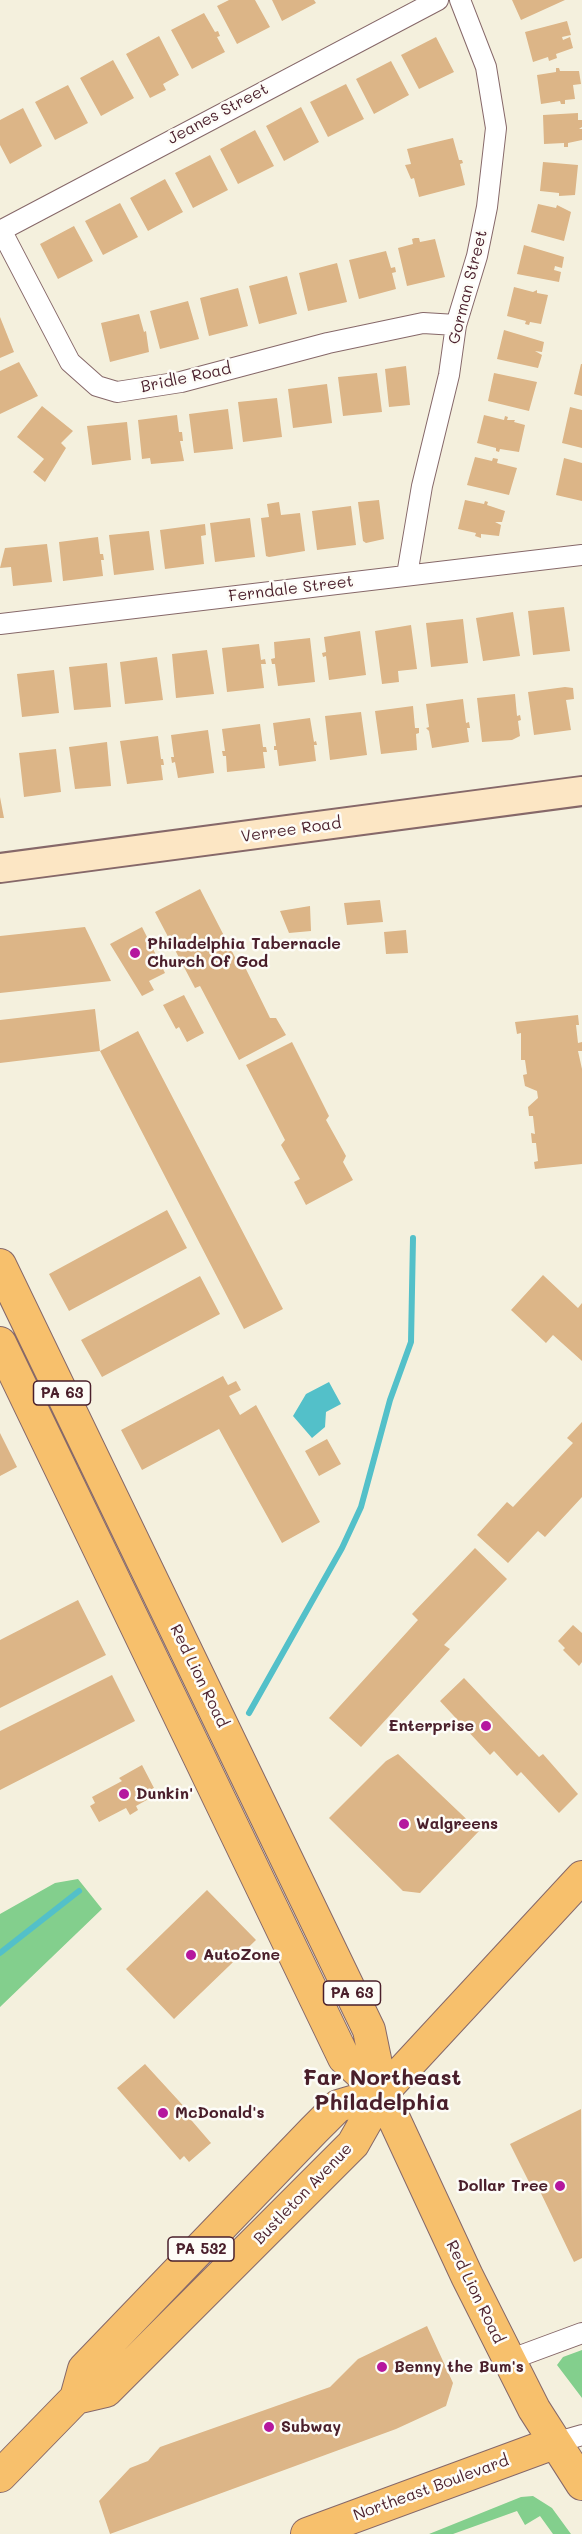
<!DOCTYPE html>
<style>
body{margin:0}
canvas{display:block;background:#f4f0dd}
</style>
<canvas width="582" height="2534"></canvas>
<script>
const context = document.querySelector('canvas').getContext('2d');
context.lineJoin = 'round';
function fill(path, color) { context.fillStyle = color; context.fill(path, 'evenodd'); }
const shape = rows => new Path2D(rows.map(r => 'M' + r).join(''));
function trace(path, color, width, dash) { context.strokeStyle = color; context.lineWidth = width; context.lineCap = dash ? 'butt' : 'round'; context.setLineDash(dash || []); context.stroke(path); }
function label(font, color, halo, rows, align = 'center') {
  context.font = font + ' Mali,sans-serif'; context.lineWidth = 5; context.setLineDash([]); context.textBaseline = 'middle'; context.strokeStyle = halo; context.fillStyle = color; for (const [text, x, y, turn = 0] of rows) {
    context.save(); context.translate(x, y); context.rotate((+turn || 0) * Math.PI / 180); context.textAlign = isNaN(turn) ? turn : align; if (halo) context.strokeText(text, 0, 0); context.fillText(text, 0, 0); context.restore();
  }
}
fill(shape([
 [78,1879,102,1909,0,2007,0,1914,55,1883],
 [582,2350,582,2398,557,2365,563,2357],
 [533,2496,552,2508,571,2534,553,2534,540,2516,525,2525,517,2511,453,2534,429,2534,521,2497]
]), '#83cf8d');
fill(shape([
 [329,1382,341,1404,326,1412,325,1427,312,1438,293,1416,306,1394]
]), '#53c0c9');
trace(shape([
 [249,1713,342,1548,361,1507,390,1400,411,1342,413,1238],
 [0,1953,79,1891]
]), '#53c0c9', 6);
fill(shape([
 [229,0,255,0,270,27,237,44,217,6],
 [272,0,314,0,316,3,282,21],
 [512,0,565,0,521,20],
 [204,13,215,32,218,31,220,36,217,37,225,52,192,69,171,30],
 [567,21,571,35,562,37,563,40,570,37,573,48,556,54,557,58,549,61,548,57,533,62,525,32],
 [159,36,179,75,163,84,166,90,150,98,126,54],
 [436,37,454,72,419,89,401,55],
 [113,60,134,98,101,116,80,78],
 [391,61,409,95,374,114,356,79],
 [556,68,559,68,560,71,579,71,581,84,573,85,575,99,565,100,565,104,561,104,560,101,541,104,537,75,556,72],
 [346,84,364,119,328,137,310,102],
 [68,85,88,123,55,140,35,102],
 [301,107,319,142,284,161,266,126],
 [23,108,42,146,10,164,0,145,0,120],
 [578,113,578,120,582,120,582,127,579,129,582,129,582,140,568,143,568,147,564,147,564,143,544,144,543,115],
 [255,130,274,166,238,184,220,149],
 [453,138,459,160,462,160,463,163,460,164,465,185,419,197,414,178,411,179,405,165,411,164,407,149],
 [210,155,228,190,193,208,175,173],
 [543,162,578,165,575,195,559,196,559,193,540,191],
 [165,179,183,212,148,231,130,198],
 [120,203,138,237,103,255,85,221],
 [538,204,556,208,557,205,571,212,564,241,531,232],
 [74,226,93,261,58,279,40,244],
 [415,238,419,238,420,242,435,239,445,277,407,286,398,248,413,244,412,239],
 [524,245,564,257,562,268,555,266,554,270,561,272,559,282,517,274],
 [386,251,391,268,395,267,396,272,392,273,396,289,359,299,349,260],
 [337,263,347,302,308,311,299,273],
 [287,276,297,314,259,324,249,286],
 [514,287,533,292,537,290,537,293,548,295,541,324,530,322,529,325,525,324,526,321,507,316],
 [238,288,248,326,209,336,200,298],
 [188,301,199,339,160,349,150,311],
 [139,314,144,332,146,331,149,352,110,362,101,323],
 [0,317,14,352,0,358],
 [504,330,544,342,542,352,535,351,542,355,538,368,497,359],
 [19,362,38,396,0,414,0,371],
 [581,364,582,364,582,396,574,394],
 [406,366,410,405,389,407,385,369],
 [377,373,382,412,343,416,338,377],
 [494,373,537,382,529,411,488,401],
 [327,384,332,423,293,428,288,389],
 [277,398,282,437,243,442,238,402],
 [42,406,73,431,61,443,66,448,45,482,33,472,44,459,17,437],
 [570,407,582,410,582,448,562,443],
 [228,409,233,449,194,453,189,414],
 [177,415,179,432,182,432,183,441,180,441,184,461,151,464,150,458,142,459,138,420],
 [484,415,504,420,505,416,508,417,507,420,515,420,514,422,525,425,519,452,500,449,499,452,496,451,496,448,477,443],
 [127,422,131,460,92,465,87,426],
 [475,457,492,461,493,458,498,459,497,463,517,468,509,495,467,485],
 [564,458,582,463,582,501,556,495],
 [379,500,384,539,366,543,363,541,358,502],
 [465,500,484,504,485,501,488,502,487,505,505,511,502,522,495,522,501,525,499,536,481,534,481,538,475,536,476,533,458,529],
 [279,502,281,515,300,513,305,551,269,557,266,556,261,518,269,517,267,504],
 [351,506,356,545,317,550,312,511],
 [250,518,255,557,215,562,210,523],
 [205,524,206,535,201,536,204,564,165,569,160,530],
 [149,531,154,570,114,575,109,535],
 [98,537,100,554,103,554,104,560,101,560,103,576,63,581,59,542],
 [47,544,52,582,13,586,11,567,0,568,5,548],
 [564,607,570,651,533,655,528,611],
 [513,612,520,656,483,661,476,618],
 [463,619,468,663,431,667,426,623],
 [411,625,417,669,398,671,399,682,382,684,375,631],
 [360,631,366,675,329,680,326,656,323,657,322,653,326,652,324,637],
 [310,638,315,682,278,686,275,664,272,664,271,659,275,658,274,642],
 [259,644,261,660,265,659,266,664,261,664,264,688,227,692,222,648],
 [207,650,214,694,176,698,172,654],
 [157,657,163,700,125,704,120,662],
 [107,663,111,707,74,710,69,667],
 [54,670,59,713,22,717,17,674],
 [565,687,573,688,574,699,566,700,571,730,534,735,528,692],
 [515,694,517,716,520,715,521,720,518,721,520,736,512,740,482,742,477,698],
 [463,699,466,723,469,722,470,728,467,728,469,742,432,748,429,731,426,728,429,727,426,704],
 [413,706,415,728,419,728,419,733,416,734,417,750,381,754,375,711],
 [361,712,367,755,330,760,325,716],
 [310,718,314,742,316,741,317,745,314,745,316,761,279,766,277,750,274,750,274,746,276,746,273,723],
 [260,724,263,747,266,747,267,752,263,752,265,768,227,772,226,756,223,756,222,751,225,751,222,729],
 [208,730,214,773,178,778,175,762,172,763,171,757,174,757,171,735],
 [158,736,161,759,163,759,164,765,161,765,163,780,127,784,120,741],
 [107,742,111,786,75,789,69,747],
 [56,749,61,792,24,797,19,753],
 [0,797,4,818,0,818],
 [200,889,238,963,243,963,270,1018,276,1018,286,1035,239,1060,200,986,195,988,155,912],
 [380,900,383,922,347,925,344,903],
 [310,906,311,931,289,933,280,911],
 [85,927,111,981,0,993,0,936],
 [142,927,165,973,149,981,154,990,142,996,110,944],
 [406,930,408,953,386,954,384,932],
 [184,995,204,1033,187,1042,179,1027,176,1029,163,1005],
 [95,1009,100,1051,138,1031,283,1309,244,1329,100,1051,0,1063,0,1020],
 [578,1015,579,1025,576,1025,578,1043,582,1042,582,1051,578,1051,582,1069,582,1164,535,1169,534,1162,538,1161,536,1143,532,1143,531,1133,535,1134,533,1116,529,1116,528,1107,538,1098,537,1091,525,1086,523,1075,527,1074,525,1060,521,1060,521,1033,517,1034,515,1022],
 [292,1042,329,1116,326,1120,346,1156,343,1162,353,1180,306,1205,294,1182,300,1179,281,1145,285,1140,246,1065],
 [167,1210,187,1248,69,1311,49,1274],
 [543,1275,578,1308,582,1303,582,1361,553,1335,546,1343,511,1310],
 [200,1276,220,1314,102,1377,81,1340],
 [223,1376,228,1385,236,1381,241,1390,229,1396,240,1415,256,1405,320,1522,282,1543,219,1429,142,1470,121,1430],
 [582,1422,582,1497,545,1537,538,1531,508,1563,477,1535,507,1502,513,1507,573,1443,567,1438],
 [0,1433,17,1467,0,1476],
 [327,1439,341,1464,319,1476,305,1451],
 [475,1548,507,1579,444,1645,450,1649,361,1747,329,1718,418,1620,412,1614],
 [78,1600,106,1655,0,1708,0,1640],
 [573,1625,582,1633,582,1662,579,1666,563,1650,565,1648,558,1641],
 [112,1675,135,1721,0,1790,0,1731],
 [464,1678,539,1757,543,1754,578,1794,559,1813,521,1772,517,1776,494,1751,490,1755,440,1701],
 [398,1754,479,1831,420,1893,403,1891,329,1818,386,1761],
 [142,1765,154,1788,148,1791,152,1797,136,1806,138,1810,130,1815,126,1808,99,1822,90,1806,95,1803,92,1797,122,1781,119,1778],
 [207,1890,256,1940,174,2019,126,1969],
 [145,2064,189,2112,186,2114,211,2143,189,2162,184,2156,180,2160,117,2088],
 [581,2109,582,2258,574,2262,537,2185,532,2188,510,2144],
 [427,2326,453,2383,446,2406,396,2429,110,2534,99,2501,130,2468,148,2461,160,2447,330,2387,358,2359]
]), '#dcb587');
const street = shape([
 [1,230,70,362,97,386,117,392,181,382,328,343,423,323,456,325],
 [0,231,438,0],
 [407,575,422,486,449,375,456,325,477,256,487,207,496,128,486,67,460,0],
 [0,624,582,555],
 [509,2360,582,2333],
 [554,2443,582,2435]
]);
const secondary = shape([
 [0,868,582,791]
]);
const primary = shape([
 [0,1265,369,2030,382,2093,467,2276,534,2409,582,2484],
 [0,1343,344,2058,382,2093],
 [76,2398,106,2391,353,2144,382,2093,582,1877],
 [0,2476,76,2398,84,2369,313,2131,338,2106,382,2093],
 [307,2534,554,2443]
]);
trace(street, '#866869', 22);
trace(secondary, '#866869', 32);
trace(primary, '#866869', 34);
trace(street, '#fff', 20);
trace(secondary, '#fce6c4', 28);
trace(primary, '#f7c06c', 32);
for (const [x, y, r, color] of [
 [135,953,6,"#b5179e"],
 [486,1726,6,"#b5179e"],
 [124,1794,6,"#b5179e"],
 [404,1824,6,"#b5179e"],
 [191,1955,6,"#b5179e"],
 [163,2113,6,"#b5179e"],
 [560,2186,6,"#b5179e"],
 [382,2367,6,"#b5179e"],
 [269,2427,6,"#b5179e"]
]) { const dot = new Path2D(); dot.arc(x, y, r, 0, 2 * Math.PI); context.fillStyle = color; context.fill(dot); trace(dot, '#fdfcf7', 2); }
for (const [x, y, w] of [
 [62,1393,57],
 [352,1993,57],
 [201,2249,66]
]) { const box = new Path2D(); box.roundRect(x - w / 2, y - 12, w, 24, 4.5); context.fillStyle = '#fdfcf7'; context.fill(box); trace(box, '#4a1f2b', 1.5); }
label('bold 15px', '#4a1f2b', null, [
 ["PA 63",62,1393],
 ["PA 63",352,1993],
 ["PA 532",201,2249]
]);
label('16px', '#4a1f2b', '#fdfcf7', [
 ["Jeanes Street",218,114,-28],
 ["Gorman Street",468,287,-76],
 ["Bridle Road",186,378,-12],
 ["Ferndale Street",291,589,-7],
 ["Verree Road",291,830,-8],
 ["Red Lion Road",199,1676,64],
 ["Bustleton Avenue",303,2194,-46],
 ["Red Lion Road",475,2292,64],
 ["Northeast Boulevard",431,2488,-20]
]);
label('bold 16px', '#4a1f2b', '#fdfcf7', [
 ["Philadelphia Tabernacle",147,944],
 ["Church Of God",147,962],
 ["Enterprise",474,1726,"right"],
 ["Dunkin'",136,1794],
 ["Walgreens",416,1824],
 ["AutoZone",203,1955],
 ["McDonald's",175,2113],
 ["Dollar Tree",548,2186,"right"],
 ["Benny the Bum's",394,2367],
 ["Subway",281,2427]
], 'left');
label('bold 22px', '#4a1f2b', '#fdfcf7', [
 ["Far Northeast",382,2078],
 ["Philadelphia",382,2103]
]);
</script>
